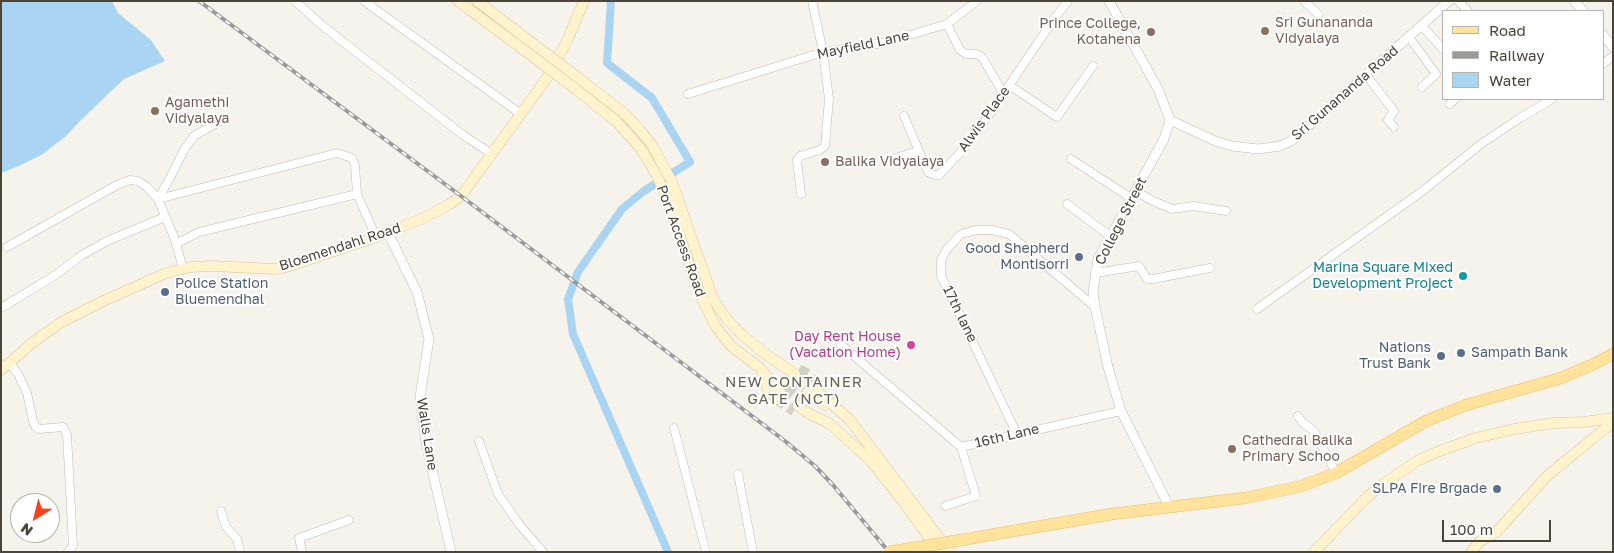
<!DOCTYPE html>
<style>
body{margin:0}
#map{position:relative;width:1614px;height:553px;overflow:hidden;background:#f6f3ec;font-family:"Golos Text",sans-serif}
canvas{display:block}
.frame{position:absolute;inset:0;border:2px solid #4b4439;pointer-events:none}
.legend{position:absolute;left:1442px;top:10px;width:162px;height:90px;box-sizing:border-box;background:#fff;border:1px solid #b7b4b0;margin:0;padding:6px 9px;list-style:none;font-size:15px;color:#4b4439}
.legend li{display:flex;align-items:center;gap:10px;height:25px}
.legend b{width:25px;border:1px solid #b7b4b0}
.north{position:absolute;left:10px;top:493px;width:50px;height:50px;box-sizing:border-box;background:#fff;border:1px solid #b7b4b0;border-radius:50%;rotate:216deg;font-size:14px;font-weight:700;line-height:20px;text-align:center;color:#4b4439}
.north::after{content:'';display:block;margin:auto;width:18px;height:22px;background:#fc3f1d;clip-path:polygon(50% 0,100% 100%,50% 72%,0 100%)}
.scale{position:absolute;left:1442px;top:520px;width:109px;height:22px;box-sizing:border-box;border:2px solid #4b4439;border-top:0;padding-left:6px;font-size:15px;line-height:18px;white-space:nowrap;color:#4b4439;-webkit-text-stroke:4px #fff;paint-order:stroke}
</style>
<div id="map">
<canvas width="1614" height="553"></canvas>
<div class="frame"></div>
<ul class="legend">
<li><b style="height:6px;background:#ffe39c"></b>Road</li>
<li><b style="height:6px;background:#9a9a9a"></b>Railway</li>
<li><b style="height:14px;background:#a9d4f2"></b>Water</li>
</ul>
<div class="north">N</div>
<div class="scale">100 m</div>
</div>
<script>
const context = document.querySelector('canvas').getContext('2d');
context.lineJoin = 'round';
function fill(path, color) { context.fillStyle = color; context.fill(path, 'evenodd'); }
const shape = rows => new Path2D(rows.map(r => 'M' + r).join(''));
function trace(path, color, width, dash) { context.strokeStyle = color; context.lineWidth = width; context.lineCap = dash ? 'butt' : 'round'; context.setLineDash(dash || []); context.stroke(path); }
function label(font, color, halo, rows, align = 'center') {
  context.font = font + ' "Golos Text",sans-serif'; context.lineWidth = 4; context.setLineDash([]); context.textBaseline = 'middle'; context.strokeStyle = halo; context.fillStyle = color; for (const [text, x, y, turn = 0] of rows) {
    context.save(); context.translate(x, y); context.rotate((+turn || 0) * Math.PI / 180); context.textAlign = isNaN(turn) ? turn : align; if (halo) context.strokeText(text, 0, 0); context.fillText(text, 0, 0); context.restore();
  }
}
fill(shape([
 [1,1,112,1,118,13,151,40,165,61,124,79,82,119,66,136,43,154,21,165,1,173]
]), '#a9d4f2');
trace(shape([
 [611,1,607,63,652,98,690,162,644,191,622,209,578,272,568,299,573,334,668,552]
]), '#a9d4f2', 8);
trace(shape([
 [799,369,808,374,816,382],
 [791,380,807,393],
 [786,387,802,400],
 [781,393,798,406],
 [776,399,794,411]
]), '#d4d0c8', 10, [10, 5]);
const minor = shape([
 [295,1,324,27,463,135,492,154],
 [364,1,521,114],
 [1304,1,1318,14],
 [1458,1,1468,11],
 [947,24,960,50,966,54,976,54,982,57,1003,93],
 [1422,26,1443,49],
 [1409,37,1436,74,1422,87],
 [1603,64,1613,56],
 [1366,75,1394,111,1388,120,1394,127],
 [1009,85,1057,117,1093,66],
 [688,94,823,52,883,43,947,24,977,1],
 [1450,104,1455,99],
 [904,116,928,172,934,175,939,175,959,154,987,118,1054,19,1068,1],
 [1071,159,1131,198],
 [889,160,918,151],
 [1135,191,1153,201,1172,209,1193,206,1226,211],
 [801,194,797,160,800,156,820,150,825,146,829,99,823,52,812,1],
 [158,199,337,153,352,158,355,165,357,194],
 [158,199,170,178,184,150,194,136,222,120],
 [1067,204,1110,236],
 [176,244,199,232,357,194,376,237],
 [7,247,117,185,130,180,138,181,147,187,158,199,174,237,183,268],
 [1095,273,1139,266,1147,279,1153,279,1210,268],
 [1,308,57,274,82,255,107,241,165,217],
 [1257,309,1424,190,1481,144,1520,118,1552,99],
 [840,344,961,447],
 [9,362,18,374,27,393,33,421,35,426,39,429,63,427,67,435,73,546,68,552],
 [1298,416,1302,422,1314,431,1336,473],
 [674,428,706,552],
 [1017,434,941,276,941,260,947,249,961,234,976,230,992,230,1009,234,1095,307],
 [479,441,498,494,519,524,543,552],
 [961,447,1121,411],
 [738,474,753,552],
 [945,506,976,496,961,447],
 [221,511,226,527,237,539,240,552],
 [302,552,299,538,349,520]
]);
const tertiary = shape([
 [1109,1,1158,89,1170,120,1164,139,1098,259,1093,291,1095,307,1108,367,1121,411,1169,506],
 [1574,1,1583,11],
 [1603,35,1613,47],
 [1170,120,1215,141,1232,146,1258,149,1280,146,1291,141,1303,131,1449,1],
 [388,233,417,292,429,339,420,397,426,443,451,552]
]);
const secondary = shape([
 [458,1,516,44],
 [477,1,523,36],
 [580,79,625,114,640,130,652,145,672,182,713,299,726,318,742,335,768,356,795,374],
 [573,87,617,122,641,149,657,176,670,205,693,277,702,299,716,327,731,346,760,368,781,393],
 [1,370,32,343,60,323,97,304,166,273,191,267,212,266,275,269,290,266,376,237,424,218,450,204,461,196,547,78,567,41,584,1],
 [763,376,768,389,776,399],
 [812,387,850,420,950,552],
 [807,393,825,405],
 [798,406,808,413,830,424,870,460,905,504,939,552],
 [1314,552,1364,500,1380,486,1417,461,1437,452,1476,438,1514,429,1554,423,1584,422,1613,418],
 [1471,552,1479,542,1495,533,1501,527,1547,476,1613,422]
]);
const primary = shape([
 [961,540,1112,514,1245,498,1302,486,1336,473,1426,421,1466,405,1561,378,1594,364,1613,354]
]);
trace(minor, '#c2bbae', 9);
trace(tertiary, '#c2bbae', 10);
trace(secondary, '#d6c79b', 11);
trace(primary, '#e6c16a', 12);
trace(minor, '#fff', 8);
trace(tertiary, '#fff', 9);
trace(secondary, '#fff3cd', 10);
trace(primary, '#ffe39c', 11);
const rail = shape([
 [199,1,461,196,785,441,815,466,833,485,889,552]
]);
trace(rail, '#9a9a9a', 4);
trace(rail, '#fff', 2, [5.5]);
const secondaryBridge = shape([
 [523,36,580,79],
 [516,44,573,87]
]);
const primaryBridge = shape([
 [889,552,961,540]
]);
trace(secondaryBridge, '#d6c79b', 11, []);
trace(primaryBridge, '#e6c16a', 12, []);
trace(secondaryBridge, '#fff3cd', 10);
trace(primaryBridge, '#ffe39c', 11);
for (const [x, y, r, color] of [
 [1265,31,5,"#8d6e63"],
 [1151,32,5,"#8d6e63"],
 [155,111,5,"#8d6e63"],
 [825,162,5,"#8d6e63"],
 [1079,257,5,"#5c6f8a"],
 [1463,276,5,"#0f9aa8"],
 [165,292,5,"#5c6f8a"],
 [911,345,5,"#d1479c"],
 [1461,353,5,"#5c6f8a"],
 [1441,356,5,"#5c6f8a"],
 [1232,449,5,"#8d6e63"],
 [1497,489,5,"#5c6f8a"]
]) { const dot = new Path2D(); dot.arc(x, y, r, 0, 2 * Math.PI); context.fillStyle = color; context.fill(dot); trace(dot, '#fff', 2); }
label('14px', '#785e54', '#fff', [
 ["Sri Gunananda",1275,23],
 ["Vidyalaya",1275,39],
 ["Prince College,",1141,24,"right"],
 ["Kotahena",1141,40,"right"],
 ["Agamethi",165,103],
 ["Vidyalaya",165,119],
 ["Balika Vidyalaya",835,162],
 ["Cathedral Balika",1242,441],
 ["Primary Schoo",1242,457]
], 'left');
label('14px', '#4b4439', '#fff', [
 ["Mayfield Lane",863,45,-12],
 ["Sri Gunananda Road",1345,93,-41],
 ["Alwis Place",984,119,-54],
 ["College Street",1121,221,-63],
 ["Port Access Road",681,241,70],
 ["Bloemendahl Road",340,247,-18],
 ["17th lane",960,314,64],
 ["Walls Lane",427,434,81],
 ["16th Lane",1007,436,-13]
]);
label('14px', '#4e5e75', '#fff', [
 ["Good Shepherd",1069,249],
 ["Montisorri",1069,265],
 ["Police Station",175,284,"left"],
 ["Bluemendhal",175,300,"left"],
 ["Nations",1431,348],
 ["Trust Bank",1431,364],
 ["Sampath Bank",1471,353,"left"],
 ["SLPA Fire Brgade",1487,489]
], 'right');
label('14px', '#0d838f', '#fff', [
 ["Marina Square Mixed",1453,268],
 ["Development Project",1453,284]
], 'right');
label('14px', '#b23c85', '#fff', [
 ["Day Rent House",901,337],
 ["(Vacation Home)",901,353]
], 'right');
context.letterSpacing = '1px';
label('15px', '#6e6250', '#fff', [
 ["NEW CONTAINER",794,382],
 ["GATE (NCT)",794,399]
]);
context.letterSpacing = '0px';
</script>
